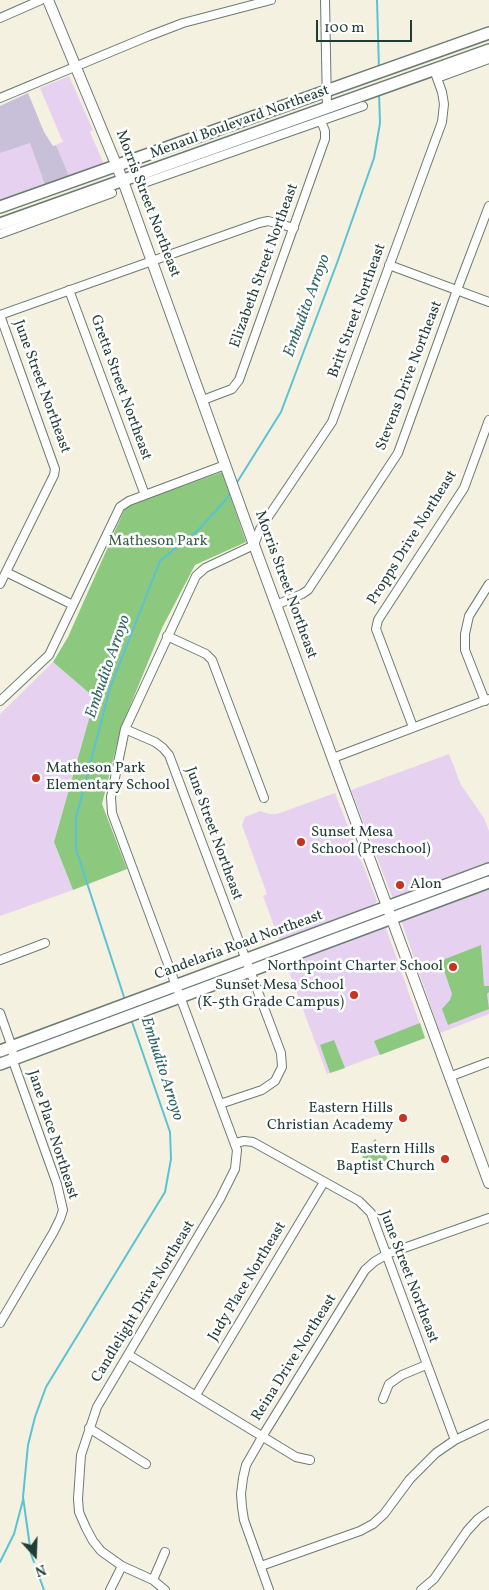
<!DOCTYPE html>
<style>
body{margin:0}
#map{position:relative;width:489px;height:1590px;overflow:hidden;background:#f5f1e1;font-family:Vollkorn,serif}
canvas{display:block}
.north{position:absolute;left:10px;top:1530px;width:50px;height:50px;-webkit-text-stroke:4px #fff;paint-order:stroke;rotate:160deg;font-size:14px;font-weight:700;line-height:20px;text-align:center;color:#1f3d34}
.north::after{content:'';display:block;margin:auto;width:18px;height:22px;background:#1f3d34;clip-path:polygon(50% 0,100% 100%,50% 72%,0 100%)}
.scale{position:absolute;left:316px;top:20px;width:96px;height:22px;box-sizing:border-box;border:2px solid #1f3d34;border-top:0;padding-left:6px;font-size:15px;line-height:18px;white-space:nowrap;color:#1f3d34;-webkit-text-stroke:4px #fff;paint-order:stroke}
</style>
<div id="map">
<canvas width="489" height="1590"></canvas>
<div class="north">N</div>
<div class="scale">100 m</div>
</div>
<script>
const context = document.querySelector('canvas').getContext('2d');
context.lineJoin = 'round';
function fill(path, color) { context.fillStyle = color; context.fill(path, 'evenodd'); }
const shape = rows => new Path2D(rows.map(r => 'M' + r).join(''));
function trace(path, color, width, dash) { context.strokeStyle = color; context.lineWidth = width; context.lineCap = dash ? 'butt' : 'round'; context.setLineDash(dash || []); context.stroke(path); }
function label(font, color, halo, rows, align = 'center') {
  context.font = font + ' Vollkorn,serif'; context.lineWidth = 5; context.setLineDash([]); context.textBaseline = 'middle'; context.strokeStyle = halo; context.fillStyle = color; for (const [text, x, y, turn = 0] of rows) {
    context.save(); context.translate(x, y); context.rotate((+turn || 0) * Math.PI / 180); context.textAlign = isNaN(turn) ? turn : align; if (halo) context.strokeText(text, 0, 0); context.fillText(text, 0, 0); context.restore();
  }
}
fill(shape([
 [69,76,93,130,90,132,104,164,69,176,56,145,64,141,62,140,40,88],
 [30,142,45,185,0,201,0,153],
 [53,662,95,698,54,842,73,890,0,916,0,714],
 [449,754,461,785,484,818,489,831,489,864,393,899,351,790],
 [335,793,377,901,373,906,280,942,263,896,267,894,242,825,245,817,260,811,270,814,277,814],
 [489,886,489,1014,440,1033,401,920],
 [384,923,425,1038,327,1074,285,961]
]), '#e6d2f0');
fill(shape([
 [28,93,44,132,53,146,56,145,69,176,45,185,30,143,0,153,0,106]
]), '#c8bfd8');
fill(shape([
 [222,472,246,542,195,565,162,628,121,728,102,804,127,869,73,890,54,842,95,698,53,662,68,637,126,506],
 [481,945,484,986,489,986,489,992,487,994,489,1009,448,1025,442,1009,450,1000,452,994,442,964,445,959],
 [420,1023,425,1038,380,1055,374,1041],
 [334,1040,345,1068,330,1073,320,1045],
 [375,1139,383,1148,390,1165,381,1169,362,1157]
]), '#8cc97f');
trace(shape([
 [377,0,379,69],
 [236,484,281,412,337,263,374,158,380,123,379,93],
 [125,1000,76,849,76,818,110,688,160,561,198,530,224,502,231,492],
 [0,1562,14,1534,23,1500],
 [44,1590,31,1554,23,1497,28,1445,35,1417,46,1387,165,1192,171,1159,170,1132,131,1019]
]), '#59c3d4', 2);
const minor = shape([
 [325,0,327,108],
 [0,18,41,0],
 [437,78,489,59],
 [0,98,149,36,183,23,271,0],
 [141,184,363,106],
 [0,234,112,193],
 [389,265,489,302],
 [69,290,145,495],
 [0,315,259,223,268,221,276,223,294,228],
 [0,315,55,469,54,475,0,584],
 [203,400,232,389,239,380,325,139,325,131,321,121],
 [6,572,73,605],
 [276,605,302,594,308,590,398,453,457,290,489,206],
 [167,636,206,654,212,660,264,798],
 [0,701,49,655,120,507,129,501,225,465],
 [485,701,465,650,465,634,469,616,489,584],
 [413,727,376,629,378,620,464,488,489,420],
 [125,729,155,742,163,748,169,755,281,1053,282,1067,275,1081,262,1090,220,1104],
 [333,758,489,699],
 [0,960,45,943],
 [0,1013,12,1047,14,1064,57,1184,63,1210,60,1219,53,1233,0,1323],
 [449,1077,489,1062],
 [235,1143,244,1141,253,1142,359,1201,371,1213,455,1440],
 [129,1355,296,1457,310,1460],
 [196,1395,324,1182],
 [383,1399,389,1384,402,1375,426,1365],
 [89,1428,146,1464],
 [261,1566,360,1531,373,1524,384,1514,410,1479,436,1453,455,1440,489,1424],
 [153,1580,165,1552],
 [110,1590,122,1566],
 [165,1590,153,1580,122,1566,101,1551,93,1541,86,1528,79,1512,78,1499,81,1455,97,1407,220,1199,235,1169,237,1150,112,813,111,797,125,729,196,576,205,568,254,545,260,529,332,422,442,122,444,104,442,92,434,70],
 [269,1590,244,1520,242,1507,241,1494,243,1478,246,1465,265,1432,365,1270,374,1262,387,1254,489,1218],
 [421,1590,434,1579,467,1531,478,1519,489,1511]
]);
const tertiary = shape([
 [48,0,123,181,254,545,489,1183]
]);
const secondary = shape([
 [0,207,489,33],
 [0,224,489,50],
 [0,1051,489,869],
 [0,1064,489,882]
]);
trace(minor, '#6a7c71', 10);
trace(tertiary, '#6a7c71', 12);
trace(secondary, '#6a7c71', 14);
trace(minor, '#fff', 8);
trace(tertiary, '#fff', 10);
trace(secondary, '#fff', 11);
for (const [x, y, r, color] of [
 [36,778,5,"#c8321e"],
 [301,842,5,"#c8321e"],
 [400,885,5,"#c8321e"],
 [453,967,5,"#c8321e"],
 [354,995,5,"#c8321e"],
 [403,1118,5,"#c8321e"],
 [445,1159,5,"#c8321e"]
]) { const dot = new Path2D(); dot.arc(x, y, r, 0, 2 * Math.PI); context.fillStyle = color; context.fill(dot); trace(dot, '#fff', 2); }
label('15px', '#1f3d34', '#fff', [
 ["Menaul Boulevard Northeast",240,123,-20],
 ["Morris Street Northeast",147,204,69],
 ["Elizabeth Street Northeast",265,266,-70],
 ["Britt Street Northeast",358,311,-70],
 ["Stevens Drive Northeast",410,376,-69],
 ["June Street Northeast",41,387,70],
 ["Gretta Street Northeast",120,388,70],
 ["Propps Drive Northeast",413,538,-58],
 ["Morris Street Northeast",285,585,70],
 ["June Street Northeast",213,834,70],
 ["Candelaria Road Northeast",239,946,-20],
 ["Jane Place Northeast",52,1135,72],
 ["June Street Northeast",408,1277,69],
 ["Judy Place Northeast",248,1282,-59],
 ["Candlelight Drive Northeast",144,1302,-59],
 ["Reina Drive Northeast",295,1358,-58]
]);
label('15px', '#3a6047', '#fff', [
 ["Matheson Park",158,542]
]);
label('15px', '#1f3d34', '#fff', [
 ["Matheson Park",46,769,"left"],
 ["Elementary School",46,786,"left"],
 ["Sunset Mesa",311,833,"left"],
 ["School (Preschool)",311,850,"left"],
 ["Alon",410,885,"left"],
 ["Northpoint Charter School",443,967],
 ["Sunset Mesa School",344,986],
 ["(K-5th Grade Campus)",344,1003],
 ["Eastern Hills",393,1109],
 ["Christian Academy",393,1126],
 ["Eastern Hills",435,1150],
 ["Baptist Church",435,1167]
], 'right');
label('italic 16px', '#306564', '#fff', [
 ["Embudito Arroyo",308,306,-70],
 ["Embudito Arroyo",109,667,-71],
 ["Embudito Arroyo",161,1069,72]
]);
</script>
